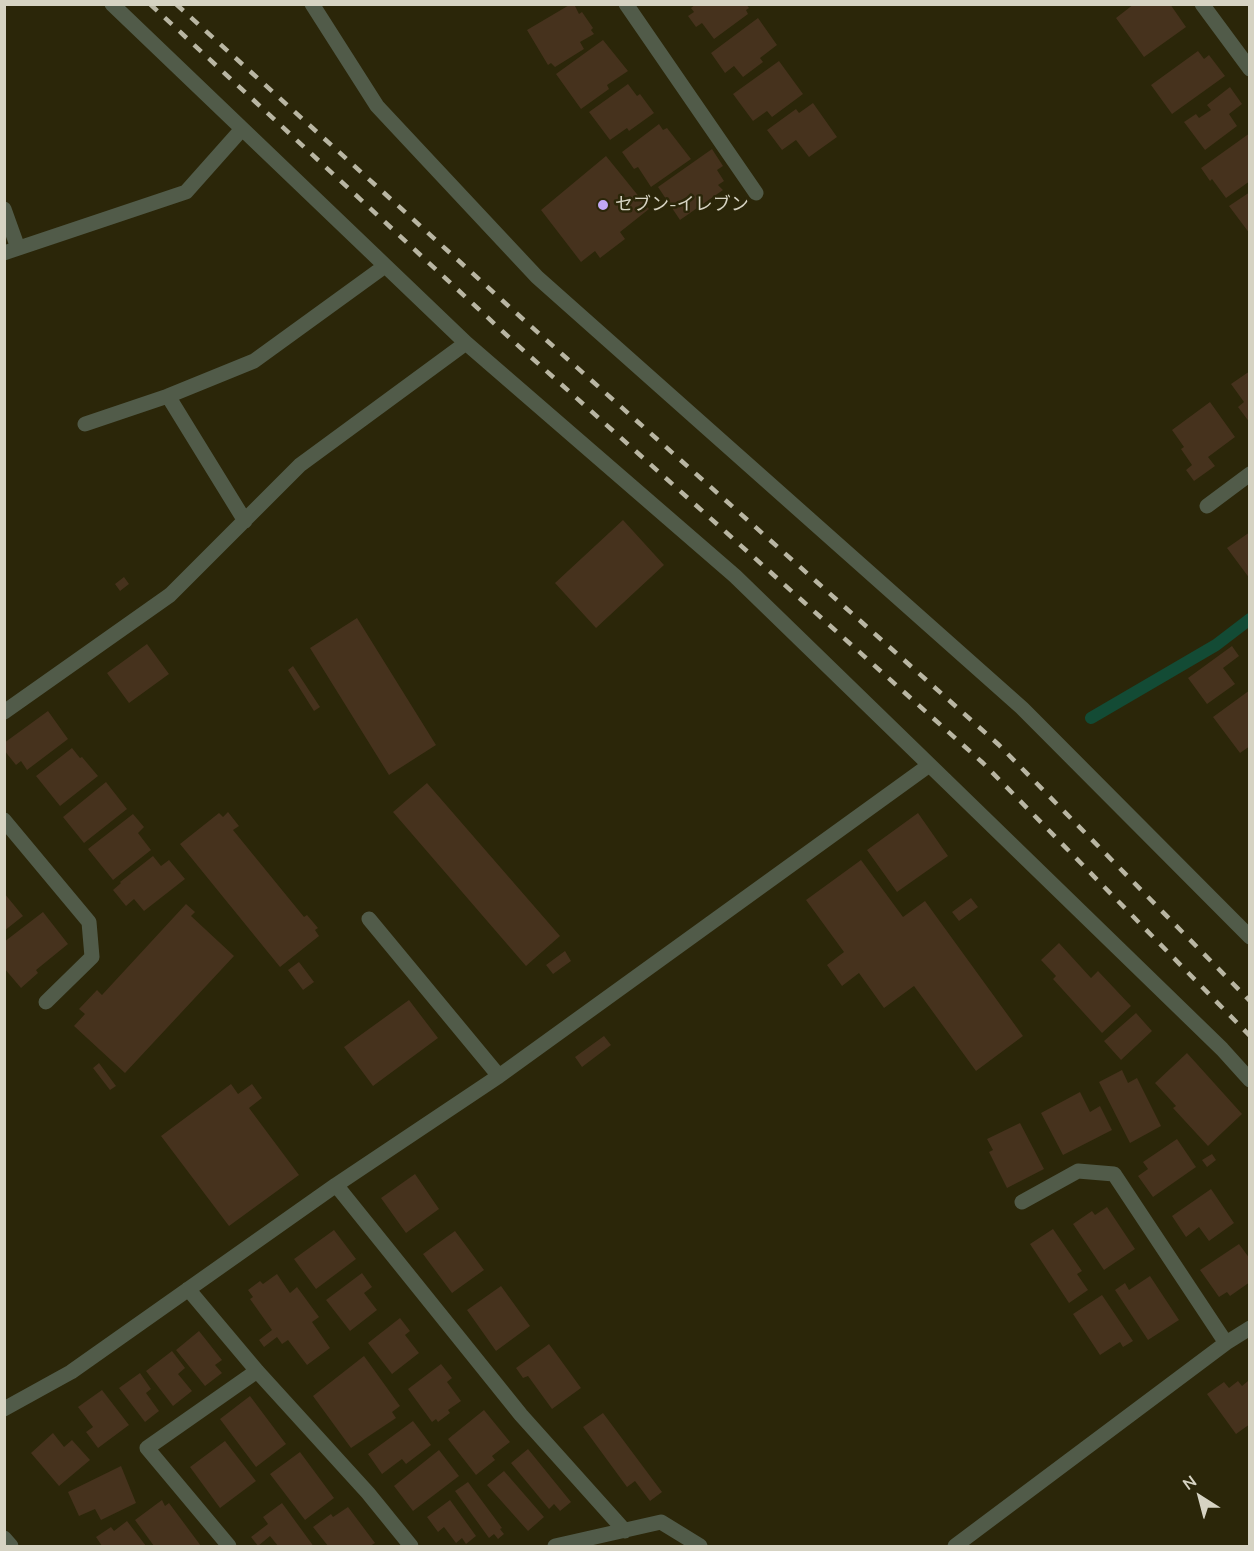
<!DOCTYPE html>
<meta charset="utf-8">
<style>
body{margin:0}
#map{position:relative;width:1254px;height:1551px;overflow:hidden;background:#2b2609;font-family:Mulish,sans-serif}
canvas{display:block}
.frame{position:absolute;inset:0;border:6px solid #d6d3c3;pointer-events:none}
.north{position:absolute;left:1170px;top:1467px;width:60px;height:60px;-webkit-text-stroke:4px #2b2609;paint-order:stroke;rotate:324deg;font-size:16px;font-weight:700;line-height:24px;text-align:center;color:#d6d3c3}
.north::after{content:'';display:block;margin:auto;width:21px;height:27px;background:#d6d3c3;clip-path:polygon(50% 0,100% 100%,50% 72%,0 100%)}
</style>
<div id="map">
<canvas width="1254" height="1551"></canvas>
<div class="frame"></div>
<div class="north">N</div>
</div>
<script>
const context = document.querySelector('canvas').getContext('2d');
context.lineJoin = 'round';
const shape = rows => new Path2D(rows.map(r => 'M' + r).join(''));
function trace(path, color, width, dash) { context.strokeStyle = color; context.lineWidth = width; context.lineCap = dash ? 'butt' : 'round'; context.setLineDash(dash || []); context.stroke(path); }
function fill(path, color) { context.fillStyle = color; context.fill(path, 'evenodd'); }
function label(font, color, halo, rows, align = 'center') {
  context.font = font + ' Mulish,"Noto Sans JP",sans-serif'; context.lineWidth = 5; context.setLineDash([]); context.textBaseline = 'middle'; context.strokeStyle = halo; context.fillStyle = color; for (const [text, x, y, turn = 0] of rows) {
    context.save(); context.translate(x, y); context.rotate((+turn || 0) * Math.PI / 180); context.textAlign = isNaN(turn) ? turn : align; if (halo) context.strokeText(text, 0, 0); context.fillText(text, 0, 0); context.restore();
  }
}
trace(shape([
 [1091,718,1216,645,1250,619]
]), '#134b35', 12);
fill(shape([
 [571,4,574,4,579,14,582,12,593,28,591,30,594,34,580,42,584,49,555,67,551,63,548,65,527,30],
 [696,4,746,4,749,8,746,10,748,14,714,39,702,23,696,27,688,16,694,12,691,8],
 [1134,4,1170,4,1186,27,1144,57,1116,18],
 [758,18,777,45,760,58,763,62,743,77,734,66,725,73,711,53],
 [603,40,628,71,607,85,609,89,581,109,556,74],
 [1198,51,1204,59,1209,55,1225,76,1172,114,1151,85],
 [779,61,803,94,772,117,767,111,753,121,733,94],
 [628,84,637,96,640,94,654,113,629,131,627,128,610,140,589,112],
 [1230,87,1242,104,1229,114,1237,126,1205,150,1184,122,1196,114,1199,118,1211,110,1207,105],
 [813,103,837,137,809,157,796,140,782,150,767,130,796,109,799,113],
 [659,124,663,130,667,128,691,159,651,187,638,167,634,169,622,152],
 [1250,133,1250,181,1226,198,1212,179,1210,181,1201,168],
 [712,149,723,166,717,170,724,181,718,185,723,190,680,220,658,187],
 [606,156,649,209,620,232,625,239,600,258,595,251,581,262,541,210],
 [1250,192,1250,234,1229,206],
 [1250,371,1250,423,1238,407,1244,402,1231,384],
 [1210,402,1235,437,1208,457,1215,466,1194,481,1186,470,1192,465,1181,449,1184,447,1172,430],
 [623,520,664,565,596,628,555,583],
 [1250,532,1250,579,1227,548],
 [124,577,129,584,120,591,115,584],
 [357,618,436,745,389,775,310,648],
 [147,644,169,674,129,703,107,673],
 [1232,646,1239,656,1223,668,1235,684,1207,704,1188,678],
 [293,666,320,707,314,711,288,670],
 [1250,690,1250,746,1240,753,1213,717],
 [48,711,68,739,27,770,21,761,16,765,4,750,4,743],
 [72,748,80,758,82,757,98,776,60,806,36,776],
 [106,782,127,809,84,843,63,817],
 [427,783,560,936,526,966,393,812],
 [228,812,239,826,233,830,304,917,307,915,318,928,315,930,319,936,280,967,180,844,219,813,223,817],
 [918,813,948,856,897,892,867,850],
 [133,814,144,827,138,833,151,850,113,880,88,849],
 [153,856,161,866,169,860,185,879,144,911,134,899,126,906,113,890,121,883,120,882],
 [861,860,903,917,925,901,1023,1036,976,1071,914,986,884,1008,859,973,842,986,827,965,844,952,806,900],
 [4,893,23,916,4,931],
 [971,898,978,907,959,921,952,912],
 [186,904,195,912,191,916,234,956,125,1073,74,1026,85,1014,79,1009,97,990,102,995],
 [43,912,68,944,36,970,38,973,21,988,4,968,4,942],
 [1059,943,1091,978,1098,971,1131,1006,1102,1033,1053,979,1056,976,1041,960],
 [565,951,571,961,553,974,546,965],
 [299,962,314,982,303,990,288,970],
 [409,1000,438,1038,373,1086,344,1047],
 [1136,1013,1152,1031,1121,1060,1104,1041],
 [604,1036,611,1045,582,1067,575,1057],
 [1187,1053,1242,1114,1208,1146,1173,1108,1176,1106,1155,1083],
 [99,1063,116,1086,110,1090,93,1068],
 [1122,1070,1128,1083,1137,1078,1161,1126,1130,1143,1099,1082],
 [231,1084,238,1094,252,1084,262,1098,249,1108,299,1175,229,1226,161,1136],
 [1080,1092,1090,1112,1100,1106,1112,1130,1063,1155,1041,1113],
 [1020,1123,1044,1169,1007,1188,989,1152,993,1150,987,1139],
 [1177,1139,1196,1167,1153,1197,1138,1176,1148,1169,1143,1162],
 [1212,1154,1216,1160,1207,1167,1202,1160],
 [415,1174,439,1209,406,1233,381,1198],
 [1211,1189,1234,1223,1209,1241,1199,1227,1186,1237,1172,1216],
 [1107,1207,1135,1249,1104,1270,1073,1224,1092,1211,1095,1215],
 [1053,1229,1082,1271,1077,1274,1088,1290,1069,1303,1030,1244],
 [334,1230,356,1259,316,1289,294,1259],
 [455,1231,484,1270,452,1293,423,1254],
 [1239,1244,1250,1259,1250,1282,1230,1296,1227,1292,1219,1297,1200,1270],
 [362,1273,372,1287,364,1293,377,1310,350,1331,326,1300],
 [277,1274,290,1293,297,1287,319,1317,312,1322,330,1348,307,1365,288,1340,282,1344,277,1337,264,1347,259,1340,272,1330,250,1299,253,1297,248,1290,260,1281,263,1284],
 [1150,1276,1179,1320,1148,1340,1115,1290,1125,1283,1129,1290],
 [501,1286,530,1326,496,1351,467,1310],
 [1102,1295,1133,1341,1123,1347,1120,1342,1100,1355,1073,1314],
 [400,1318,410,1331,405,1335,419,1353,392,1374,368,1343],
 [199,1331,222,1360,215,1365,222,1373,205,1386,176,1350],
 [549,1344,581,1388,552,1409,528,1376,523,1378,516,1368],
 [172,1351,185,1368,178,1374,192,1391,173,1406,146,1371],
 [364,1356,400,1406,392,1412,396,1418,351,1448,313,1396],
 [441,1364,452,1378,447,1382,461,1401,448,1410,450,1413,438,1422,436,1419,432,1422,408,1389],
 [140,1373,151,1389,146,1393,159,1411,145,1422,119,1388],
 [1238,1381,1242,1386,1248,1381,1250,1384,1250,1424,1236,1434,1207,1394,1224,1382,1229,1388],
 [102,1390,129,1425,98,1448,86,1432,93,1427,78,1407],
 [250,1396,286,1444,256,1467,220,1419],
 [484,1410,510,1442,492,1456,495,1460,476,1475,448,1439],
 [603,1413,662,1492,650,1501,635,1481,627,1487,583,1427],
 [413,1421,431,1445,406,1464,402,1459,382,1474,368,1454],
 [53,1433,64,1447,72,1440,90,1460,59,1486,31,1453],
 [225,1441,256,1481,220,1508,190,1467],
 [528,1449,571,1502,560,1511,554,1504,549,1509,511,1463],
 [439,1450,459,1476,413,1511,394,1486],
 [300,1452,334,1498,305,1520,270,1474],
 [121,1466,136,1503,101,1520,95,1509,79,1516,68,1492],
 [504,1471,544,1517,528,1531,487,1485],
 [468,1482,502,1528,500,1529,504,1534,498,1539,494,1534,489,1538,455,1491],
 [162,1500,165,1506,169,1503,201,1546,154,1546,135,1520],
 [450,1500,476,1536,466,1544,462,1538,456,1543,444,1527,438,1532,427,1517],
 [282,1503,312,1544,313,1546,278,1546,270,1536,258,1546,251,1537,268,1524,263,1517],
 [348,1507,375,1543,370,1546,328,1546,313,1527,331,1514,333,1517],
 [127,1521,146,1546,102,1546,96,1537,111,1527,114,1531]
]), '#46321d');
trace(shape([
 [112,4,466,343,735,576,1222,1049,1250,1080],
 [312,4,377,106,537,277,1022,708,1250,937],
 [626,4,756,193],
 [1202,4,1250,69],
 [4,209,18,248],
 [4,253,186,192,242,129],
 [168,396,245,521],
 [85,424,168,396,254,361,385,266],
 [1207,506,1250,474],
 [4,712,170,595,300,465,466,343],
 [4,820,89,922,92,957,46,1002],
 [369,919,499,1076],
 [336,1185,521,1415,625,1531],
 [1022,1202,1078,1171,1114,1174,1226,1343],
 [188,1289,257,1371,368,1493,411,1546],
 [4,1409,71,1372,336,1185,499,1076,928,766],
 [4,1538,11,1546],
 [229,1546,147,1448,257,1371],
 [555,1546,661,1522,700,1546],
 [955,1546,1226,1343,1250,1328]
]), '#515b49', 15);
trace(shape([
 [150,4,513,341,983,763,1250,1036],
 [176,4,525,321,999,745,1250,1001]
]), '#b9b6a3', 4.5, [10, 10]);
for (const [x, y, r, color] of [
 [603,205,6,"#c1a8f3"]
]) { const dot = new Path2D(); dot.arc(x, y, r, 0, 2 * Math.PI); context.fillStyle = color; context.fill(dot); trace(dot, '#2b2609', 2); }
label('18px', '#d6d3c3', '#2b2609', [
 ["セブン-イレブン",615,205]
], 'left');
</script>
